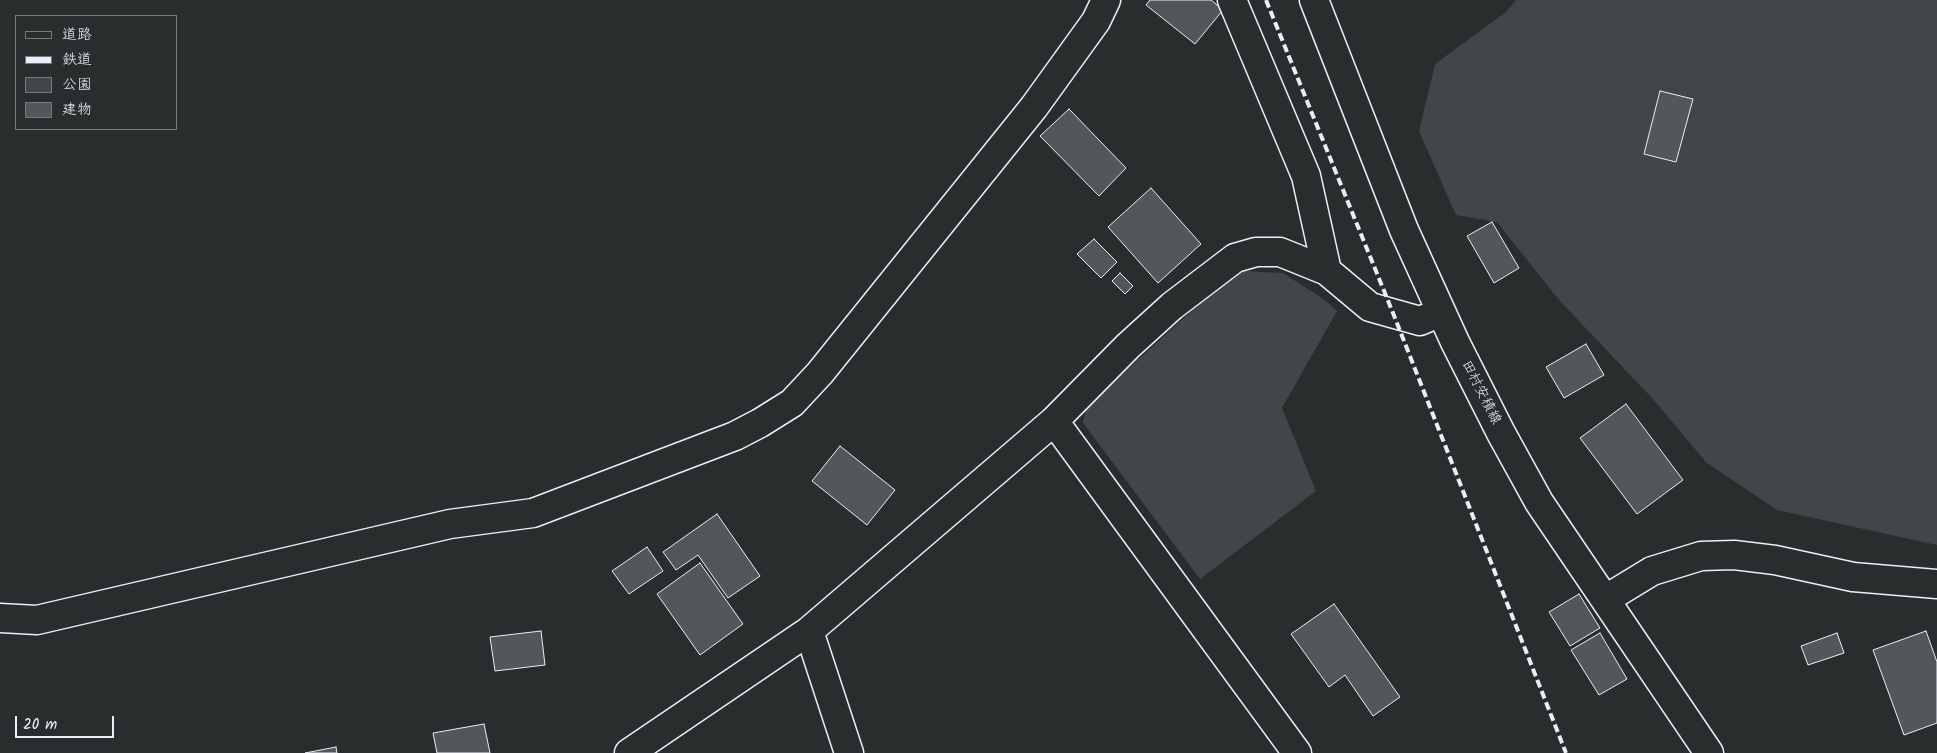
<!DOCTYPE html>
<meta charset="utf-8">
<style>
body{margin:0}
#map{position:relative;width:1937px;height:753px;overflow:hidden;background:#2a2d2e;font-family:Kalam,"Klee One",sans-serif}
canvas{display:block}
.legend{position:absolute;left:15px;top:15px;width:162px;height:115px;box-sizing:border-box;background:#2a2d2e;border:1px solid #767b7f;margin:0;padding:6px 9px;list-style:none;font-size:15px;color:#e8f1f8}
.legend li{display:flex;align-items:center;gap:10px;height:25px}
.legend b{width:25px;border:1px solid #767b7f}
.scale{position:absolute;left:15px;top:716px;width:99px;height:22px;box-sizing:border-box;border:2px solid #e8f1f8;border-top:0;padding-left:6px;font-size:15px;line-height:18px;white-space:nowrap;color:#e8f1f8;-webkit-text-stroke:4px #2a2d2e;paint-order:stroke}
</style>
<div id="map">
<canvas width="1937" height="753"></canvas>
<ul class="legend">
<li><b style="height:6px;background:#2a2d2e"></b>道路</li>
<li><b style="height:6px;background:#e8f1f8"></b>鉄道</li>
<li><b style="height:14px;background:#424648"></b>公園</li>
<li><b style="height:14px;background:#535759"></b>建物</li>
</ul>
<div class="scale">20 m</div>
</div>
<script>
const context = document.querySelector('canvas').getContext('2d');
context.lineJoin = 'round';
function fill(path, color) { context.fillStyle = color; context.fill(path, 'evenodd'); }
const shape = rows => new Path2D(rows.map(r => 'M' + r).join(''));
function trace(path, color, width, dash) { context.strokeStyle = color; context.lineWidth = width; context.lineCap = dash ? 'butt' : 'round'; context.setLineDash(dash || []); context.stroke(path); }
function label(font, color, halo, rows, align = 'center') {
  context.font = font + ' Kalam,"Klee One",sans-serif'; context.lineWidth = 5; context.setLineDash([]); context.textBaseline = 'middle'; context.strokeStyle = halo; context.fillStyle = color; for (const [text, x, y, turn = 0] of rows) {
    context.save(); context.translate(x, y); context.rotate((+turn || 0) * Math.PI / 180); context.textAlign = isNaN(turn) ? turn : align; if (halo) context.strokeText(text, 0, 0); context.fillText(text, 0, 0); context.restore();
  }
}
fill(shape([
 [1516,0,1937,0,1937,545,1777,510,1707,463,1652,398,1559,300,1497,222,1456,215,1419,131,1435,64,1506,12],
 [1242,271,1283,273,1325,300,1337,311,1282,408,1316,491,1200,579,1083,423,1086,407,1219,286]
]), '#424648');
const building = shape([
 [1150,0,1211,0,1223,10,1195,44,1146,5,1150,0],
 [1660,91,1693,99,1676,162,1644,154,1660,91],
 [1069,109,1126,168,1099,196,1040,136,1069,109],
 [1151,188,1201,244,1158,283,1108,227,1151,188],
 [1492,222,1519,268,1494,283,1467,236,1492,222],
 [1094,239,1117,262,1101,278,1077,254,1094,239],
 [1120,273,1133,286,1125,294,1112,281,1120,273],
 [1586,344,1604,375,1564,398,1546,367,1586,344],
 [1626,404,1683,480,1637,514,1580,438,1626,404],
 [840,446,895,490,867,525,812,481,840,446],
 [717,514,760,576,728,598,698,555,676,570,663,552,717,514],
 [647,547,663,571,629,594,612,571,647,547],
 [700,563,743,624,700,655,657,594,700,563],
 [1579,594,1600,628,1570,646,1549,612,1579,594],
 [1334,604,1400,697,1373,716,1345,675,1329,687,1291,634,1334,604],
 [541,631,545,665,495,671,490,637,541,631],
 [1926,631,1937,662,1937,723,1904,735,1873,650,1926,631],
 [1600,633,1627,679,1599,695,1571,650,1600,633],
 [1837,633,1844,653,1808,665,1801,646,1837,633],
 [484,724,490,753,437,753,433,733,484,724],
 [336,747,337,753,305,753,336,747]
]);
fill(building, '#535759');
trace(building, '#e8f1f8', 1);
const minor = shape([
 [1232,0,1306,176,1327,271],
 [1054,421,1297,753],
 [1606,599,1652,571,1701,556,1734,555,1775,560,1853,577,1937,584],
 [0,618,37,620,450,524,533,513,735,436,760,423,792,403,820,373,1034,107,1096,21,1106,0],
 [809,631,849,753],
 [629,753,809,631,1054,421,1128,346,1172,306,1235,258,1256,252,1280,252,1327,271,1370,307,1420,321,1441,312]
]);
const secondary = shape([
 [1314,0,1404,230,1455,342,1501,433,1539,502,1709,753]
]);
trace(minor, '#e8f1f8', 31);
trace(secondary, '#e8f1f8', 31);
trace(minor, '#2a2d2e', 28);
trace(secondary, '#2a2d2e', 28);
trace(shape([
 [1266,0,1393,313,1566,753]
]), '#e8f1f8', 4, [8, 4]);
label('14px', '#e8f1f8', '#2a2d2e', [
 ["田村安積線",1480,393,63]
]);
</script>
